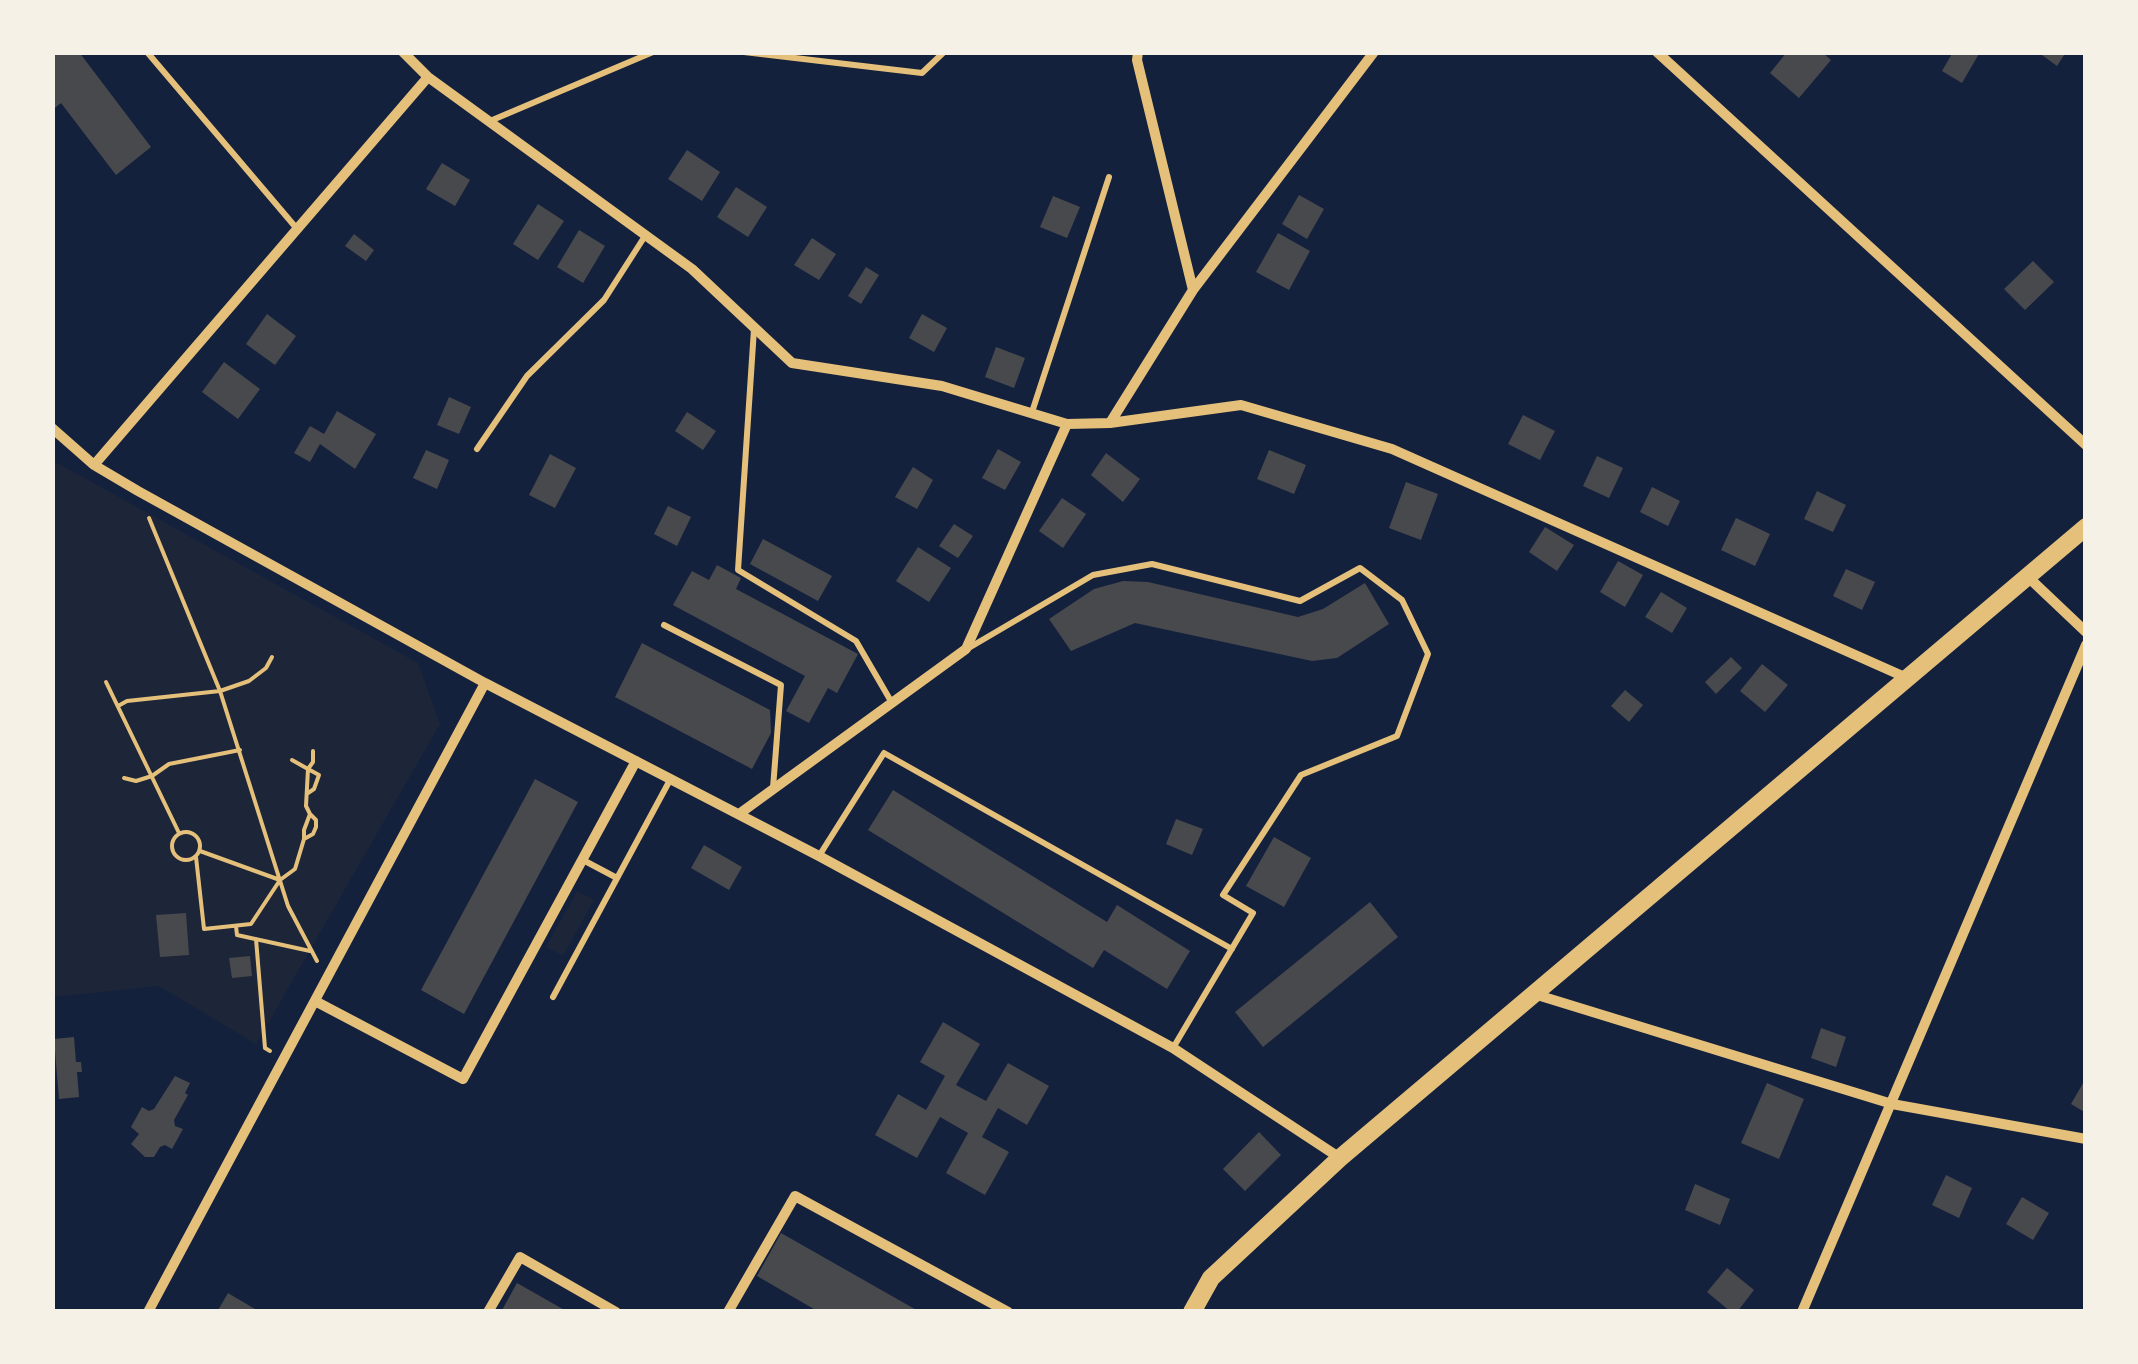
<!DOCTYPE html>
<style>
body{margin:0}
#map{position:relative;width:2138px;height:1364px;overflow:hidden;background:#14213d;font-family:Mulish,sans-serif}
canvas{display:block}
.frame{position:absolute;inset:0;border:55px solid #f6f1e7;pointer-events:none}
</style>
<div id="map">
<canvas width="2138" height="1364"></canvas>
<div class="frame"></div>
</div>
<script>
const context = document.querySelector('canvas').getContext('2d');
context.lineJoin = 'round';
function fill(path, color) { context.fillStyle = color; context.fill(path, 'evenodd'); }
const shape = rows => new Path2D(rows.map(r => 'M' + r).join(''));
function trace(path, color, width, dash) { context.strokeStyle = color; context.lineWidth = width; context.lineCap = dash ? 'butt' : 'round'; context.setLineDash(dash || []); context.stroke(path); }
fill(shape([
 [52,460,418,663,440,724,256,1044,159,986,53,997],
 [577,891,594,900,563,956,546,947]
]), '#1d2539');
fill(shape([
 [52,52,79,52,151,147,116,175,61,103,52,110],
 [1787,52,1822,52,1831,60,1799,98,1770,73],
 [1953,52,1980,52,1962,83,1942,71],
 [2038,52,2066,52,2057,66],
 [687,150,720,172,702,201,668,179],
 [442,163,470,180,455,206,426,189],
 [736,187,767,207,748,237,717,217],
 [1299,195,1324,209,1307,239,1282,224],
 [1053,196,1080,207,1067,238,1040,227],
 [538,204,564,221,538,260,513,244],
 [579,230,605,246,583,283,557,267],
 [1278,233,1310,251,1289,290,1256,272],
 [354,234,374,250,366,261,345,246],
 [812,238,836,254,819,280,794,265],
 [2033,261,2054,282,2025,310,2004,289],
 [866,267,879,275,861,304,848,296],
 [267,314,296,336,275,365,246,344],
 [922,314,947,328,934,352,909,338],
 [996,347,1025,358,1014,388,985,377],
 [224,362,260,389,238,419,202,392],
 [449,397,471,407,459,434,437,425],
 [337,411,376,434,355,469,320,444,310,462,294,453,310,426,324,434],
 [687,412,716,431,703,450,675,431],
 [1523,415,1555,431,1540,460,1508,444],
 [998,449,1021,462,1005,490,982,478],
 [426,450,449,460,437,489,413,478],
 [1269,450,1306,465,1294,494,1257,479],
 [1106,453,1140,479,1123,502,1091,475],
 [550,454,576,468,555,508,529,495],
 [1597,456,1623,468,1609,498,1583,486],
 [913,467,933,480,917,509,895,497],
 [1406,482,1438,494,1421,540,1389,528],
 [1652,487,1680,501,1668,526,1640,512],
 [1817,491,1846,505,1833,532,1804,519],
 [1062,498,1086,514,1063,548,1039,531],
 [668,506,691,517,677,546,654,534],
 [1736,518,1770,534,1755,566,1721,550],
 [954,524,973,536,958,558,939,546],
 [1545,527,1574,545,1557,571,1529,552],
 [763,539,832,576,818,601,750,564],
 [918,547,951,568,929,602,896,581],
 [1618,561,1643,575,1625,607,1600,592],
 [717,565,741,578,736,589,858,654,837,693,828,688,809,723,786,711,805,676,673,605,692,571,709,580],
 [1846,569,1875,582,1862,610,1833,596],
 [1123,581,1148,582,1298,617,1323,609,1365,583,1389,624,1337,658,1312,661,1135,623,1071,651,1049,619,1094,589],
 [1661,592,1687,608,1672,633,1645,617],
 [642,643,770,710,771,733,752,769,615,697],
 [1731,657,1742,668,1716,694,1705,682],
 [1762,664,1788,685,1765,712,1740,691],
 [1625,690,1643,705,1629,722,1611,706],
 [535,779,578,802,464,1014,421,990],
 [893,790,1107,922,1117,905,1190,951,1167,989,1104,950,1093,968,868,830],
 [1176,819,1203,829,1192,855,1166,844],
 [1274,837,1311,858,1284,907,1246,886],
 [704,845,742,867,729,890,691,868],
 [1370,902,1398,937,1263,1047,1235,1012],
 [186,913,189,955,160,957,156,915],
 [250,956,252,976,232,978,229,958],
 [943,1022,980,1044,956,1085,986,1101,1008,1063,1049,1086,1027,1125,998,1108,982,1137,1009,1152,985,1195,946,1173,968,1133,940,1117,917,1158,875,1135,898,1094,926,1110,945,1076,920,1062],
 [1821,1028,1846,1037,1836,1067,1811,1058],
 [74,1037,76,1062,81,1062,82,1072,77,1072,79,1097,59,1099,54,1039],
 [175,1076,190,1083,185,1093,188,1095,174,1120,175,1126,183,1129,172,1149,165,1145,160,1147,154,1157,145,1157,131,1144,139,1134,131,1127,142,1107,149,1111,154,1109],
 [2086,1078,2086,1113,2071,1104],
 [1767,1083,1804,1099,1779,1159,1741,1143],
 [1259,1132,1281,1155,1245,1191,1223,1169],
 [1946,1175,1972,1188,1959,1218,1932,1205],
 [1695,1184,1730,1199,1720,1225,1685,1210],
 [2022,1197,2049,1213,2033,1240,2006,1224],
 [781,1233,920,1312,819,1312,757,1276],
 [1727,1268,1754,1290,1737,1312,1731,1312,1707,1292],
 [517,1283,568,1312,501,1312],
 [228,1293,260,1312,217,1312]
]), '#48494c');
trace(shape([
 [149,518,220,691,288,906,317,961],
 [106,682,179,833],
 [118,706,127,701,220,691,249,681,266,668,272,657],
 [124,778,136,781,152,776,169,764,240,750],
 [308,793,314,789,319,775,308,769,313,762,313,751],
 '172 846a14 14 0 1 1 28 0a14 14 0 1 1-28 0Z',
 [304,839,313,834,316,827,316,820,310,814],
 [200,851,280,880],
 [196,857,204,929,251,924,280,880,295,869,304,839,304,830,310,814,306,806,308,769,292,760],
 [236,926,237,935,310,951],
 [256,939,265,1048,270,1051]
]), '#e5c07b', 4);
trace(shape([
 [147,52,298,230],
 [744,52,922,73,944,52],
 [490,121,653,52],
 [754,329,738,570,856,641,892,703],
 [1032,412,1109,177],
 [477,449,527,376,604,300,645,236],
 [664,625,781,685,773,788],
 [967,649,1093,575,1152,564,1300,601,1360,568,1402,600,1428,654,1397,736,1301,775,1223,895,1253,913,1173,1048],
 [819,856,884,753,1232,949],
 [583,860,617,878],
 [553,997,670,780]
]), '#e5c07b', 6);
trace(shape([
 [403,52,428,77,692,269,792,363,942,386,1067,424,966,649,739,814],
 [1138,52,1137,60,1193,290],
 [1657,52,2086,445],
 [1110,423,1193,290,1374,52],
 [1067,424,1110,423,1241,405,1392,449,1907,678],
 [52,428,94,465,138,491,485,683,819,856,1173,1048,1340,1158],
 [94,465,428,77],
 [2028,577,2086,632],
 [1534,994,1892,1104,2086,1139],
 [315,1001,463,1079,636,761],
 [148,1312,485,683],
 [488,1312,520,1257,616,1312],
 [728,1312,795,1196,1008,1312],
 [1802,1312,2086,645]
]), '#e5c07b', 10);
trace(shape([
 [1192,1312,1211,1278,1340,1158,2086,527]
]), '#e5c07b', 18);
</script>
